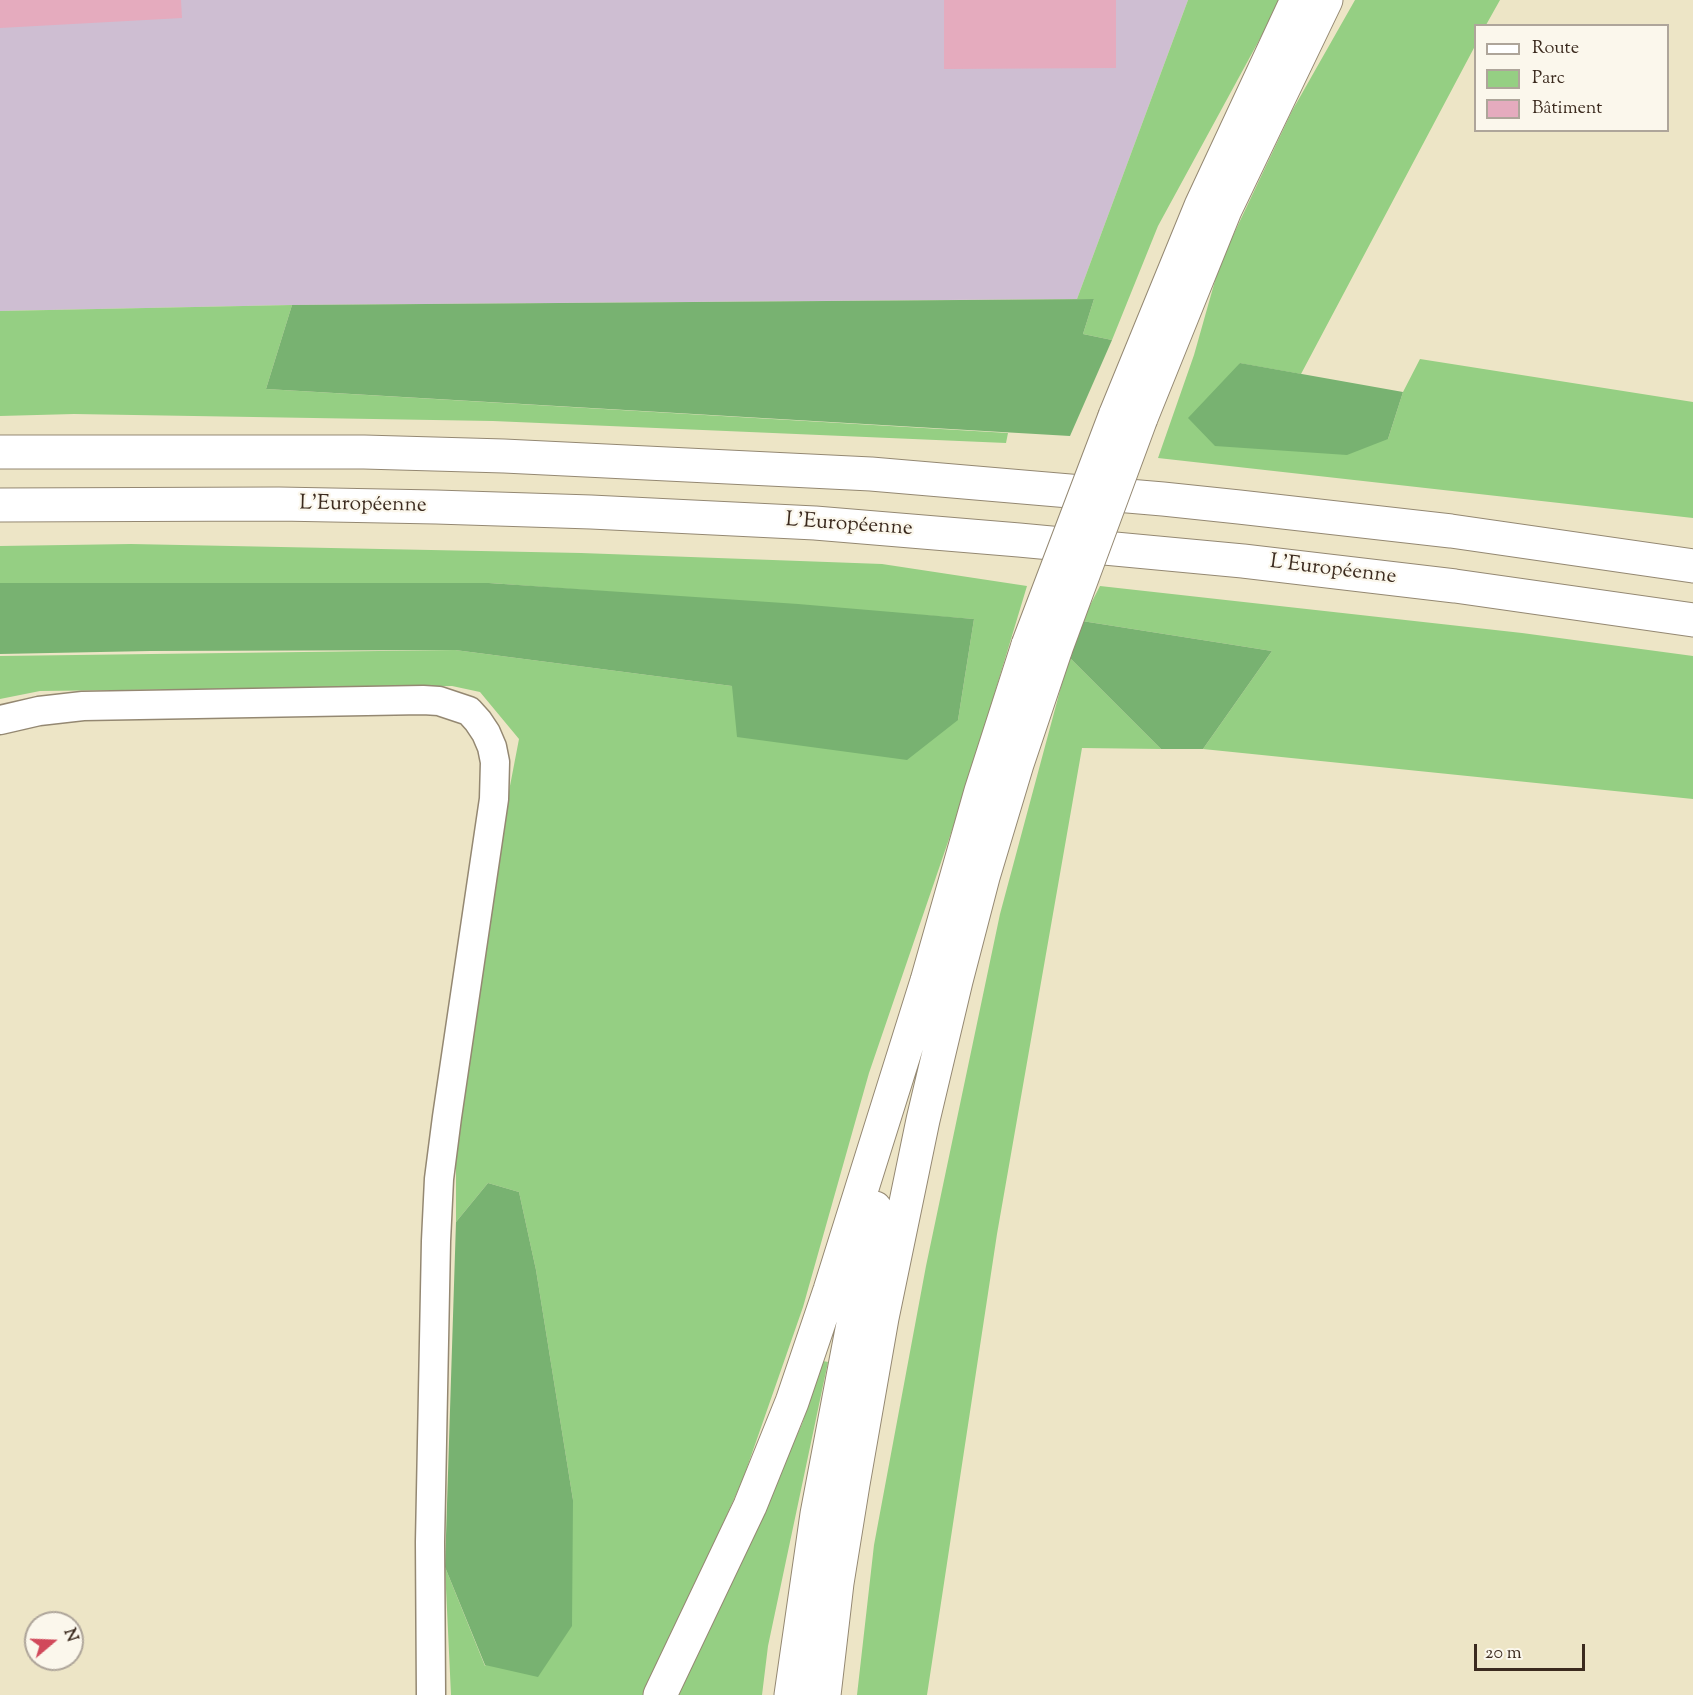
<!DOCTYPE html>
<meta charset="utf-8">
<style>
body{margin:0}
#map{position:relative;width:1693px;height:1695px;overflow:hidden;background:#ede5c6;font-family:"Sorts Mill Goudy",serif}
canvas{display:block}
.legend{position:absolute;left:1474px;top:24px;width:195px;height:108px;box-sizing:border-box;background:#fbf7ec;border:2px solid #aea59a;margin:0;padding:8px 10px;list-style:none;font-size:18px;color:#3b2a1e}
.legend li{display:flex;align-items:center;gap:12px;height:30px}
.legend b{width:30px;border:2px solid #aea59a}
.north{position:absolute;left:24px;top:1611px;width:60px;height:60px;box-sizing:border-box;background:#fbf7ec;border:2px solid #aea59a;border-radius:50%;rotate:71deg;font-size:16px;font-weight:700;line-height:24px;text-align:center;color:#3b2a1e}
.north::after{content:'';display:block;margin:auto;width:21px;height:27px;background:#d1495b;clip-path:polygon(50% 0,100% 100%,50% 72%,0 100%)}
.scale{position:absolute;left:1474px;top:1644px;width:111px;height:27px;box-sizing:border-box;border:3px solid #3b2a1e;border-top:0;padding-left:8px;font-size:18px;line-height:21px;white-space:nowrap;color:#3b2a1e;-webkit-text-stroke:4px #fbf7ec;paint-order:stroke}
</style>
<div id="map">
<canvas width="1693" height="1695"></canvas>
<ul class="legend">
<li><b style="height:8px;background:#fff"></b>Route</li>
<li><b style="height:16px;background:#95cf83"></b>Parc</li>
<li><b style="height:16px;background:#e5abbe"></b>Bâtiment</li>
</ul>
<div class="north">N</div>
<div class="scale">20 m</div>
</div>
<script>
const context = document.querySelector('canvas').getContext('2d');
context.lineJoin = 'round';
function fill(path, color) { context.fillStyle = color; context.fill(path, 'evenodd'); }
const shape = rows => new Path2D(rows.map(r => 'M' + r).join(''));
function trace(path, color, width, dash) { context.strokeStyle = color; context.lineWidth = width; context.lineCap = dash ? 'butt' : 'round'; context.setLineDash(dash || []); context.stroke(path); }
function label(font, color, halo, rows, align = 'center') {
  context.font = font + ' "Sorts Mill Goudy",serif'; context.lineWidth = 4.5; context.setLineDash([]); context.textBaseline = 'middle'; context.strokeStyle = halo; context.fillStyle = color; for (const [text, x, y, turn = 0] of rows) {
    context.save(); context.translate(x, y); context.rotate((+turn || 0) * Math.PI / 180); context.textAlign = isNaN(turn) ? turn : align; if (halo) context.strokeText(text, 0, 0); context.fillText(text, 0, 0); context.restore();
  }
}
fill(shape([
 [0,0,1188,0,1077,299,292,305,0,311]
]), '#cebed2');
fill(shape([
 [1188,0,1281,0,1158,226,1112,340,1083,334,1094,299,1077,299],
 [1355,0,1500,0,1486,25,1476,26,1475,46,1301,374,1239,363,1388,439,1403,392,1420,359,1693,402,1693,518,1158,458,1194,355,1220,263,1292,111],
 [292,305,266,389,1008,433,1006,443,493,421,74,414,0,416,0,311],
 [131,544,581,553,882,564,1027,586,963,798,869,1073,803,1307,743,1479,675,1630,643,1695,451,1695,445,1567,485,1666,573,1500,536,1270,519,1192,488,1183,456,1222,456,1128,504,817,519,739,480,692,452,686,40,691,0,699,0,656,455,650,732,686,958,720,974,619,490,583,0,583,0,546],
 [1100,586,1522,633,1693,656,1693,799,1203,749,1272,651,1082,621],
 [1069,657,1161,749,1082,748,997,1234,927,1695,857,1695,874,1545,926,1266,1000,914],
 [823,1361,828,1362,768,1646,762,1695,678,1695,802,1424]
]), '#95cf83');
fill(shape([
 [1094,299,1083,334,1112,340,1070,436,266,389,292,305],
 [1240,363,1403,392,1388,439,1347,455,1215,446,1188,418],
 [0,583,489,583,798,604,974,619,958,720,907,760,737,737,732,686,455,650,150,651,0,654],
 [1082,621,1272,651,1203,749,1161,749,1069,657],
 [488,1183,519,1192,536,1270,573,1500,572,1626,538,1677,485,1665,445,1567,456,1222]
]), '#78b271');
fill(shape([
 [0,0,181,0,182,18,0,28],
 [944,0,1116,0,1116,68,944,69]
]), '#e5abbe');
const minor = shape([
 [0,720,39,711,83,706,423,700,439,701,469,711,478,721,486,733,492,747,495,762,494,799,447,1117,439,1179,436,1241,430,1542,431,1695]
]);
const trunk = shape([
 [1115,416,1201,206,1297,0],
 [1141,418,1225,210,1326,0],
 [660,1695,750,1506,792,1402,830,1290,927,981,981,791,1028,645],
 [791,1695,817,1514,875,1208],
 [824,1695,837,1583,853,1484,882,1318,923,1120,956,981,983,877,1017,764,1056,648]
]);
const motorway = shape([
 [0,452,364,452,504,456,871,474,1163,499,1239,507,1451,531,1693,566],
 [0,505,279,504,436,507,591,512,815,523,1019,540,1243,561,1455,586,1693,620]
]);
trace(minor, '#948872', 31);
trace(trunk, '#948872', 35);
trace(motorway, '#948872', 35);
trace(minor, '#fff', 28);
trace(trunk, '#fff', 33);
trace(motorway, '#fff', 33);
const trunkBridge = shape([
 [1028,645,1115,416],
 [1056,648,1141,418]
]);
trace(trunkBridge, '#948872', 35, []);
trace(trunkBridge, '#fff', 33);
label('21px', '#3b2a1e', '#fbf7ec', [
 ["L'Européenne",363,506,1],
 ["L'Européenne",849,526,4],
 ["L'Européenne",1333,571,7]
]);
</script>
